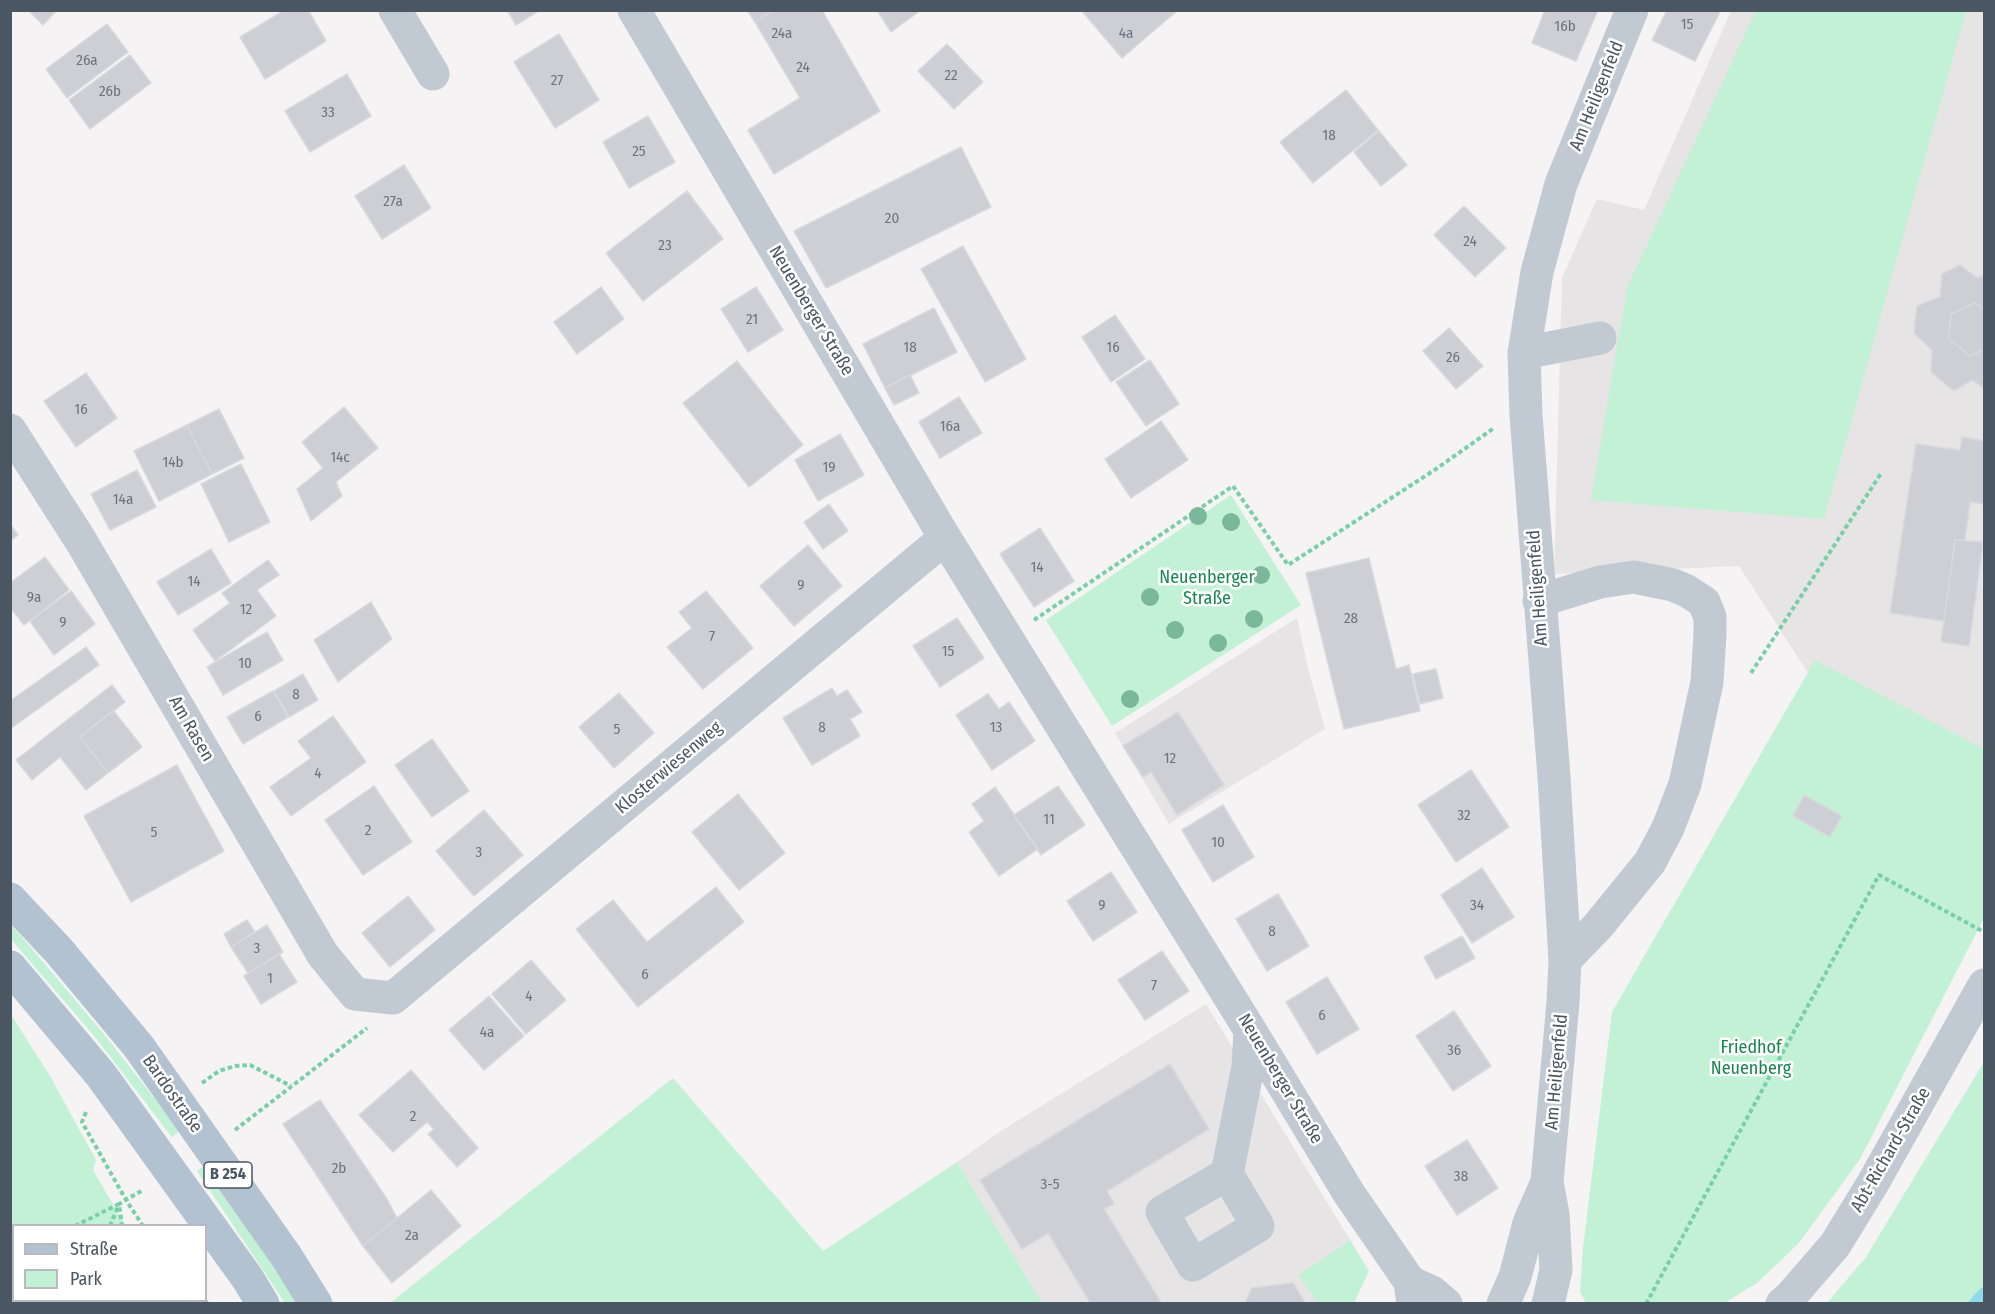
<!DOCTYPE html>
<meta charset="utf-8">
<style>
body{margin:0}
#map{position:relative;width:1995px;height:1314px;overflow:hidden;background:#f5f3f3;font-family:"Fira Sans Condensed",sans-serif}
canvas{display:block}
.frame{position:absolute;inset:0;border:12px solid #4a5661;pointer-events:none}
.legend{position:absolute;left:12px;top:1224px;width:195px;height:78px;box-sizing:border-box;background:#fff;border:2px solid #b7bbc0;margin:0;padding:8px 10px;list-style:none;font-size:18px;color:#4a5661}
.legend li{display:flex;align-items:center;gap:12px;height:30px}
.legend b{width:30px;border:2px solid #b7bbc0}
</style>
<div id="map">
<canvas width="1995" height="1314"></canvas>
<div class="frame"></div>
<ul class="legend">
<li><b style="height:8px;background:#b3c2d1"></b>Straße</li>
<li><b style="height:16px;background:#c3f1d5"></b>Park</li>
</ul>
</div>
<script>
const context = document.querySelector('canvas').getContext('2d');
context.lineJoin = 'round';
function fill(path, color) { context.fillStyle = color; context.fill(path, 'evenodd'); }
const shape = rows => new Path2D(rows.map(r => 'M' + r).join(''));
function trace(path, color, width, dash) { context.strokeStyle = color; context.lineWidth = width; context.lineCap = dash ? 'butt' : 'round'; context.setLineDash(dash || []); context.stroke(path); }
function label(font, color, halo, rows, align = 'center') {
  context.font = font + ' "Fira Sans Condensed",sans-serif'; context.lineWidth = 5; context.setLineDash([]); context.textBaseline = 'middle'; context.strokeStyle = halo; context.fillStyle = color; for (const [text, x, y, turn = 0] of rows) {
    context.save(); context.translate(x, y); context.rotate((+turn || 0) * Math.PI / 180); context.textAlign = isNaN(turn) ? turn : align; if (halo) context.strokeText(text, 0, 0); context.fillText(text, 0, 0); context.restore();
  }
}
fill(shape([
 [1731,11,1984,11,1984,753,1808,673,1739,566,1554,574,1562,278,1597,199,1644,210],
 [1297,618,1309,672,1325,729,1169,824,1115,733],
 [1206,1004,1350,1240,1299,1274,1318,1303,1042,1303,957,1162,1001,1131]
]), '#e6e4e5');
fill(shape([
 [1756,10,1966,11,1824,519,1591,500,1627,288],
 [1231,495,1301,605,1112,726,1046,620],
 [1815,660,1984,749,1984,918,1860,1159,1799,1243,1757,1283,1724,1303,1586,1303,1580,1292,1583,1248,1612,1012],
 [11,924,103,1033,180,1131,172,1137,95,1037,11,939],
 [10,1013,50,1076,96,1160,93,1170,125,1225,14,1226,14,1300,169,1300,171,1303,11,1303],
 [1984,1062,1984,1303,1827,1303,1866,1257],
 [673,1078,823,1251,957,1162,1042,1303,390,1303],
 [205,1165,226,1196,297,1303,285,1303,197,1171],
 [1350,1240,1369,1271,1354,1303,1318,1303,1298,1275]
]), '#c3f1d5');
trace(shape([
 [1973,1304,1984,1292]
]), '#90daee', 10);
const building = shape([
 [28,10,57,10,43,25,28,10],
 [285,10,308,10,326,41,265,79,240,37,285,10],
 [507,10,540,10,516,25,507,10],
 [747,10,774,10,755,22,747,10],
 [774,10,822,10,880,111,774,174,748,130,800,98,755,22,774,10],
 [877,10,921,10,891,32,877,10],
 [1081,10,1178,10,1122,58,1081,10],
 [1545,10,1598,10,1576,61,1532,43,1545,10],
 [1667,10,1721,10,1695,61,1652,40,1667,10],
 [107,24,128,52,67,98,46,69,107,24],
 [559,34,599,100,555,128,514,62,559,34],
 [947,44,983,82,954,109,918,71,947,44],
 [130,55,151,83,90,129,69,100,130,55],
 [347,74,371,116,310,152,285,111,347,74],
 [1346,90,1378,130,1313,183,1280,142,1346,90],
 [648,116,675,162,629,188,603,142,648,116],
 [1379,131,1407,165,1381,186,1354,152,1379,131],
 [961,147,991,207,826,288,794,231,961,147],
 [404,165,431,208,382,239,355,196,404,165],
 [687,191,723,239,643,301,606,253,687,191],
 [1464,206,1506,248,1475,277,1434,235,1464,206],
 [963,246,1026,359,985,382,921,269,963,246],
 [1960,265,1977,278,1984,275,1984,310,1975,303,1951,314,1949,339,1970,356,1984,349,1984,388,1972,380,1954,391,1931,372,1932,350,1914,333,1917,306,1940,297,1942,274,1960,265],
 [601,287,624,319,577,354,554,322,601,287],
 [756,287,783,330,748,352,721,309,756,287],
 [1975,303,1984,310,1984,349,1970,356,1949,339,1951,314,1975,303],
 [934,308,957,352,885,388,863,344,934,308],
 [1115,315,1145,359,1111,382,1082,337,1115,315],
 [1449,328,1483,366,1456,389,1423,351,1449,328],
 [1150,360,1179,404,1146,426,1116,382,1150,360],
 [737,361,803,445,749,487,683,403,737,361],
 [86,373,117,418,76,447,44,401,86,373],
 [910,375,919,393,894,405,885,388,910,375],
 [959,397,982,433,940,458,919,422,959,397],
 [344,407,378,448,336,482,342,496,311,521,297,489,323,468,302,442,344,407],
 [219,409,244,458,212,474,187,425,219,409],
 [1161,421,1188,460,1131,498,1105,459,1161,421],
 [187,425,212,474,159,501,134,451,187,425],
 [840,434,864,475,818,501,795,460,840,434],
 [1962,437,1984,441,1984,504,1970,502,1965,540,1955,540,1944,621,1890,613,1916,444,1960,450,1962,437],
 [241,464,270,522,229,542,201,484,241,464],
 [137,470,156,507,110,530,91,494,137,470],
 [829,504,848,531,823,549,804,522,829,504],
 [10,524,18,535,10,541,10,524],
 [1040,528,1074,581,1034,607,1000,554,1040,528],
 [1955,540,1983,542,1969,646,1941,642,1955,540],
 [808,545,842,586,794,626,760,586,808,545],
 [211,549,231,583,178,615,157,582,211,549],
 [45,557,69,590,24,625,10,607,10,583,45,557],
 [1369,558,1396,669,1409,665,1420,711,1344,729,1306,573,1369,558],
 [268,560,279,575,257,590,276,616,215,661,193,630,230,603,222,593,268,560],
 [71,591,95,624,54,655,30,621,71,591],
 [706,591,753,648,703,689,667,647,692,628,679,612,706,591],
 [371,602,392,639,338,682,314,640,371,602],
 [957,618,984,658,940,687,913,646,957,618],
 [267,632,283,660,223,695,207,667,267,632],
 [86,647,99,665,10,729,10,701,86,647],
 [1436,669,1443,698,1420,704,1413,674,1436,669],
 [303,674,318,700,289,717,274,691,303,674],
 [112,685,125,702,80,737,108,773,86,790,60,757,32,780,16,760,112,685],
 [832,688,837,696,847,690,862,712,850,719,860,736,812,765,783,718,832,688],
 [273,691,288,717,243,744,227,717,273,691],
 [619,693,654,733,614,768,579,727,619,693],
 [988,694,999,709,1009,702,1035,741,992,770,956,715,988,694],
 [113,710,142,747,108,773,80,737,113,710],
 [1178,712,1224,785,1177,815,1151,772,1143,777,1123,746,1178,712],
 [333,716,366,762,291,816,270,787,311,758,298,741,333,716],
 [432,739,469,791,432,817,395,765,432,739],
 [177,765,224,851,131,902,84,816,177,765],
 [1471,770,1509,827,1456,862,1418,805,1471,770],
 [374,786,412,842,363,875,325,820,374,786],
 [1058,786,1085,825,1041,855,1014,815,1058,786],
 [995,787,1038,849,999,876,969,832,984,821,972,804,995,787],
 [738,794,785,853,739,890,692,832,738,794],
 [1804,795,1842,816,1830,837,1793,816,1804,795],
 [1223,805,1254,857,1213,882,1182,830,1223,805],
 [484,810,523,855,474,896,436,851,484,810],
 [1482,868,1514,917,1472,943,1441,895,1482,868],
 [1111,872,1137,912,1093,941,1067,901,1111,872],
 [716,887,744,922,638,1007,576,929,613,900,647,942,716,887],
 [1278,894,1309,946,1267,971,1236,919,1278,894],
 [408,896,435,930,390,967,362,933,408,896],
 [247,920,255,932,231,947,224,934,247,920],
 [267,925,283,952,248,973,231,947,267,925],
 [1462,936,1475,958,1436,979,1424,957,1462,936],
 [1162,951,1189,991,1145,1020,1118,980,1162,951],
 [279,954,297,982,261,1004,244,976,279,954],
 [531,960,566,1000,526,1034,492,994,531,960],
 [1327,977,1359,1029,1317,1054,1286,1002,1327,977],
 [489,996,524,1036,484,1070,449,1030,489,996],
 [1454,1011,1491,1066,1453,1091,1416,1036,1454,1011],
 [1170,1064,1209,1129,1107,1191,1114,1204,1104,1209,1162,1304,1091,1304,1048,1233,1022,1249,980,1180,1170,1064],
 [411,1070,478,1148,457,1167,428,1134,434,1129,427,1122,393,1152,359,1115,411,1070],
 [320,1100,387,1199,397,1218,363,1246,283,1124,320,1100],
 [1467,1140,1498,1188,1457,1215,1425,1166,1467,1140],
 [431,1190,461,1226,392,1283,363,1246,431,1190],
 [1293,1283,1306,1304,1245,1304,1252,1288,1293,1283]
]);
fill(building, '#cdcfd5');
trace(building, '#d7d9de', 1.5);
trace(shape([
 [1034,620,1233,486,1288,565,1436,469,1494,428],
 [1751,673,1882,472],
 [202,1083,219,1071,235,1066,250,1065,291,1086],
 [86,1112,82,1122,126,1200,143,1226],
 [235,1130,367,1028],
 [75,1226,119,1204,122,1226],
 [110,1226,119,1204,143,1190],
 [10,1235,14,1235],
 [157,1300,159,1304],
 [204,1300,208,1304],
 [64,1304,67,1300],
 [98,1304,100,1300],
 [1646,1304,1879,875,1984,932]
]), '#7ad0a6', 4, [4.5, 3]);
trace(shape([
 [395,10,433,74],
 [634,10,945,538,1250,1030,1350,1195,1410,1282,1413,1304],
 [1524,353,1600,338],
 [10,430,81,541,323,955,355,994,393,998,945,538],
 [1539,601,1600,582,1634,577,1673,585,1687,591,1704,602,1710,617,1710,634,1707,682,1685,784,1668,828,1650,862,1598,926,1565,960],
 [1227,1174,1162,1212,1193,1265,1258,1226,1227,1174,1248,1067,1250,1030],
 [1410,1282,1432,1292,1446,1304],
 [1503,1304,1515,1277,1529,1223,1547,1182],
 [1548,1304,1556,1270,1553,1214,1547,1182,1563,1002,1565,960,1554,777,1526,415,1524,353,1537,272,1561,184,1632,10],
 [1782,1304,1790,1297,1835,1245,1873,1183,1984,985]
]), '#c1cad2', 33);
trace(shape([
 [10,899,59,951,139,1047,286,1256,316,1304],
 [10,967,101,1075,248,1279,263,1304]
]), '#b3c2d1', 33);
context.fillStyle = '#7bb799';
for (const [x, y] of [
 [1198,516],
 [1231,522],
 [1261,575],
 [1150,597],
 [1254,619],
 [1175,630],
 [1218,643],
 [1130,699]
]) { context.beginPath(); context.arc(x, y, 9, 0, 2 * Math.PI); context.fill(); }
label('15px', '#6b747e', null, [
 ["15",1687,25],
 ["16b",1565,27],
 ["24a",782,34],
 ["4a",1126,34],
 ["26a",87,61],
 ["24",803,68],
 ["22",951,76],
 ["27",557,81],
 ["26b",110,92],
 ["33",328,113],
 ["18",1329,136],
 ["25",639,152],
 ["27a",393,202],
 ["20",892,219],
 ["24",1470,242],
 ["23",665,246],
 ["21",752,320],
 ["18",910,348],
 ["16",1113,348],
 ["26",1453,358],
 ["16",81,410],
 ["16a",950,427],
 ["14c",340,458],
 ["14b",173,463],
 ["19",829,468],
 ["14a",123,500],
 ["14",1037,568],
 ["14",194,582],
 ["9",801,586],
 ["9a",34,598],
 ["12",246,610],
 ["28",1351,619],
 ["9",63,623],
 ["7",712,637],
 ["15",948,652],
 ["10",245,664],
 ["8",296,695],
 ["6",258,717],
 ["8",822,728],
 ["13",996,728],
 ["5",617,730],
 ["12",1170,759],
 ["4",318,774],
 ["32",1464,816],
 ["11",1049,820],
 ["2",368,831],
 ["5",154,833],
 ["10",1218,843],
 ["3",479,853],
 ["9",1102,906],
 ["34",1477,906],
 ["8",1272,932],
 ["3",257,949],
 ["6",645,975],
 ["1",270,979],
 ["7",1154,986],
 ["4",529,997],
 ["6",1322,1016],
 ["4a",487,1033],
 ["36",1454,1051],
 ["2",413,1117],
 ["2b",339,1169],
 ["38",1461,1177],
 ["3-5",1050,1185],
 ["2a",412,1236]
]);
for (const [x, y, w] of [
 [228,1175,48]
]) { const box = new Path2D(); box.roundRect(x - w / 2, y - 13, w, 26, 4.5); context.fillStyle = '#fff'; context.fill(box); trace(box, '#4a5661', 1.5); }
label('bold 16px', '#4a5661', null, [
 ["B 254",228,1175]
]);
label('18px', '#4a5661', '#fff', [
 ["Am Heiligenfeld",1597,96,-68],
 ["Neuenberger Straße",811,311,59],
 ["Am Heiligenfeld",1538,588,-94],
 ["Am Rasen",191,729,60],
 ["Klosterwiesenweg",669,768,-40],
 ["Am Heiligenfeld",1557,1072,-85],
 ["Neuenberger Straße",1280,1079,59],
 ["Bardostraße",172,1094,55],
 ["Abt-Richard-Straße",1891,1150,-60]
]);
label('18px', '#17864f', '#fff', [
 ["Neuenberger",1207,578],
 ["Straße",1207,599],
 ["Friedhof",1751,1048],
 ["Neuenberg",1751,1069]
]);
</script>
